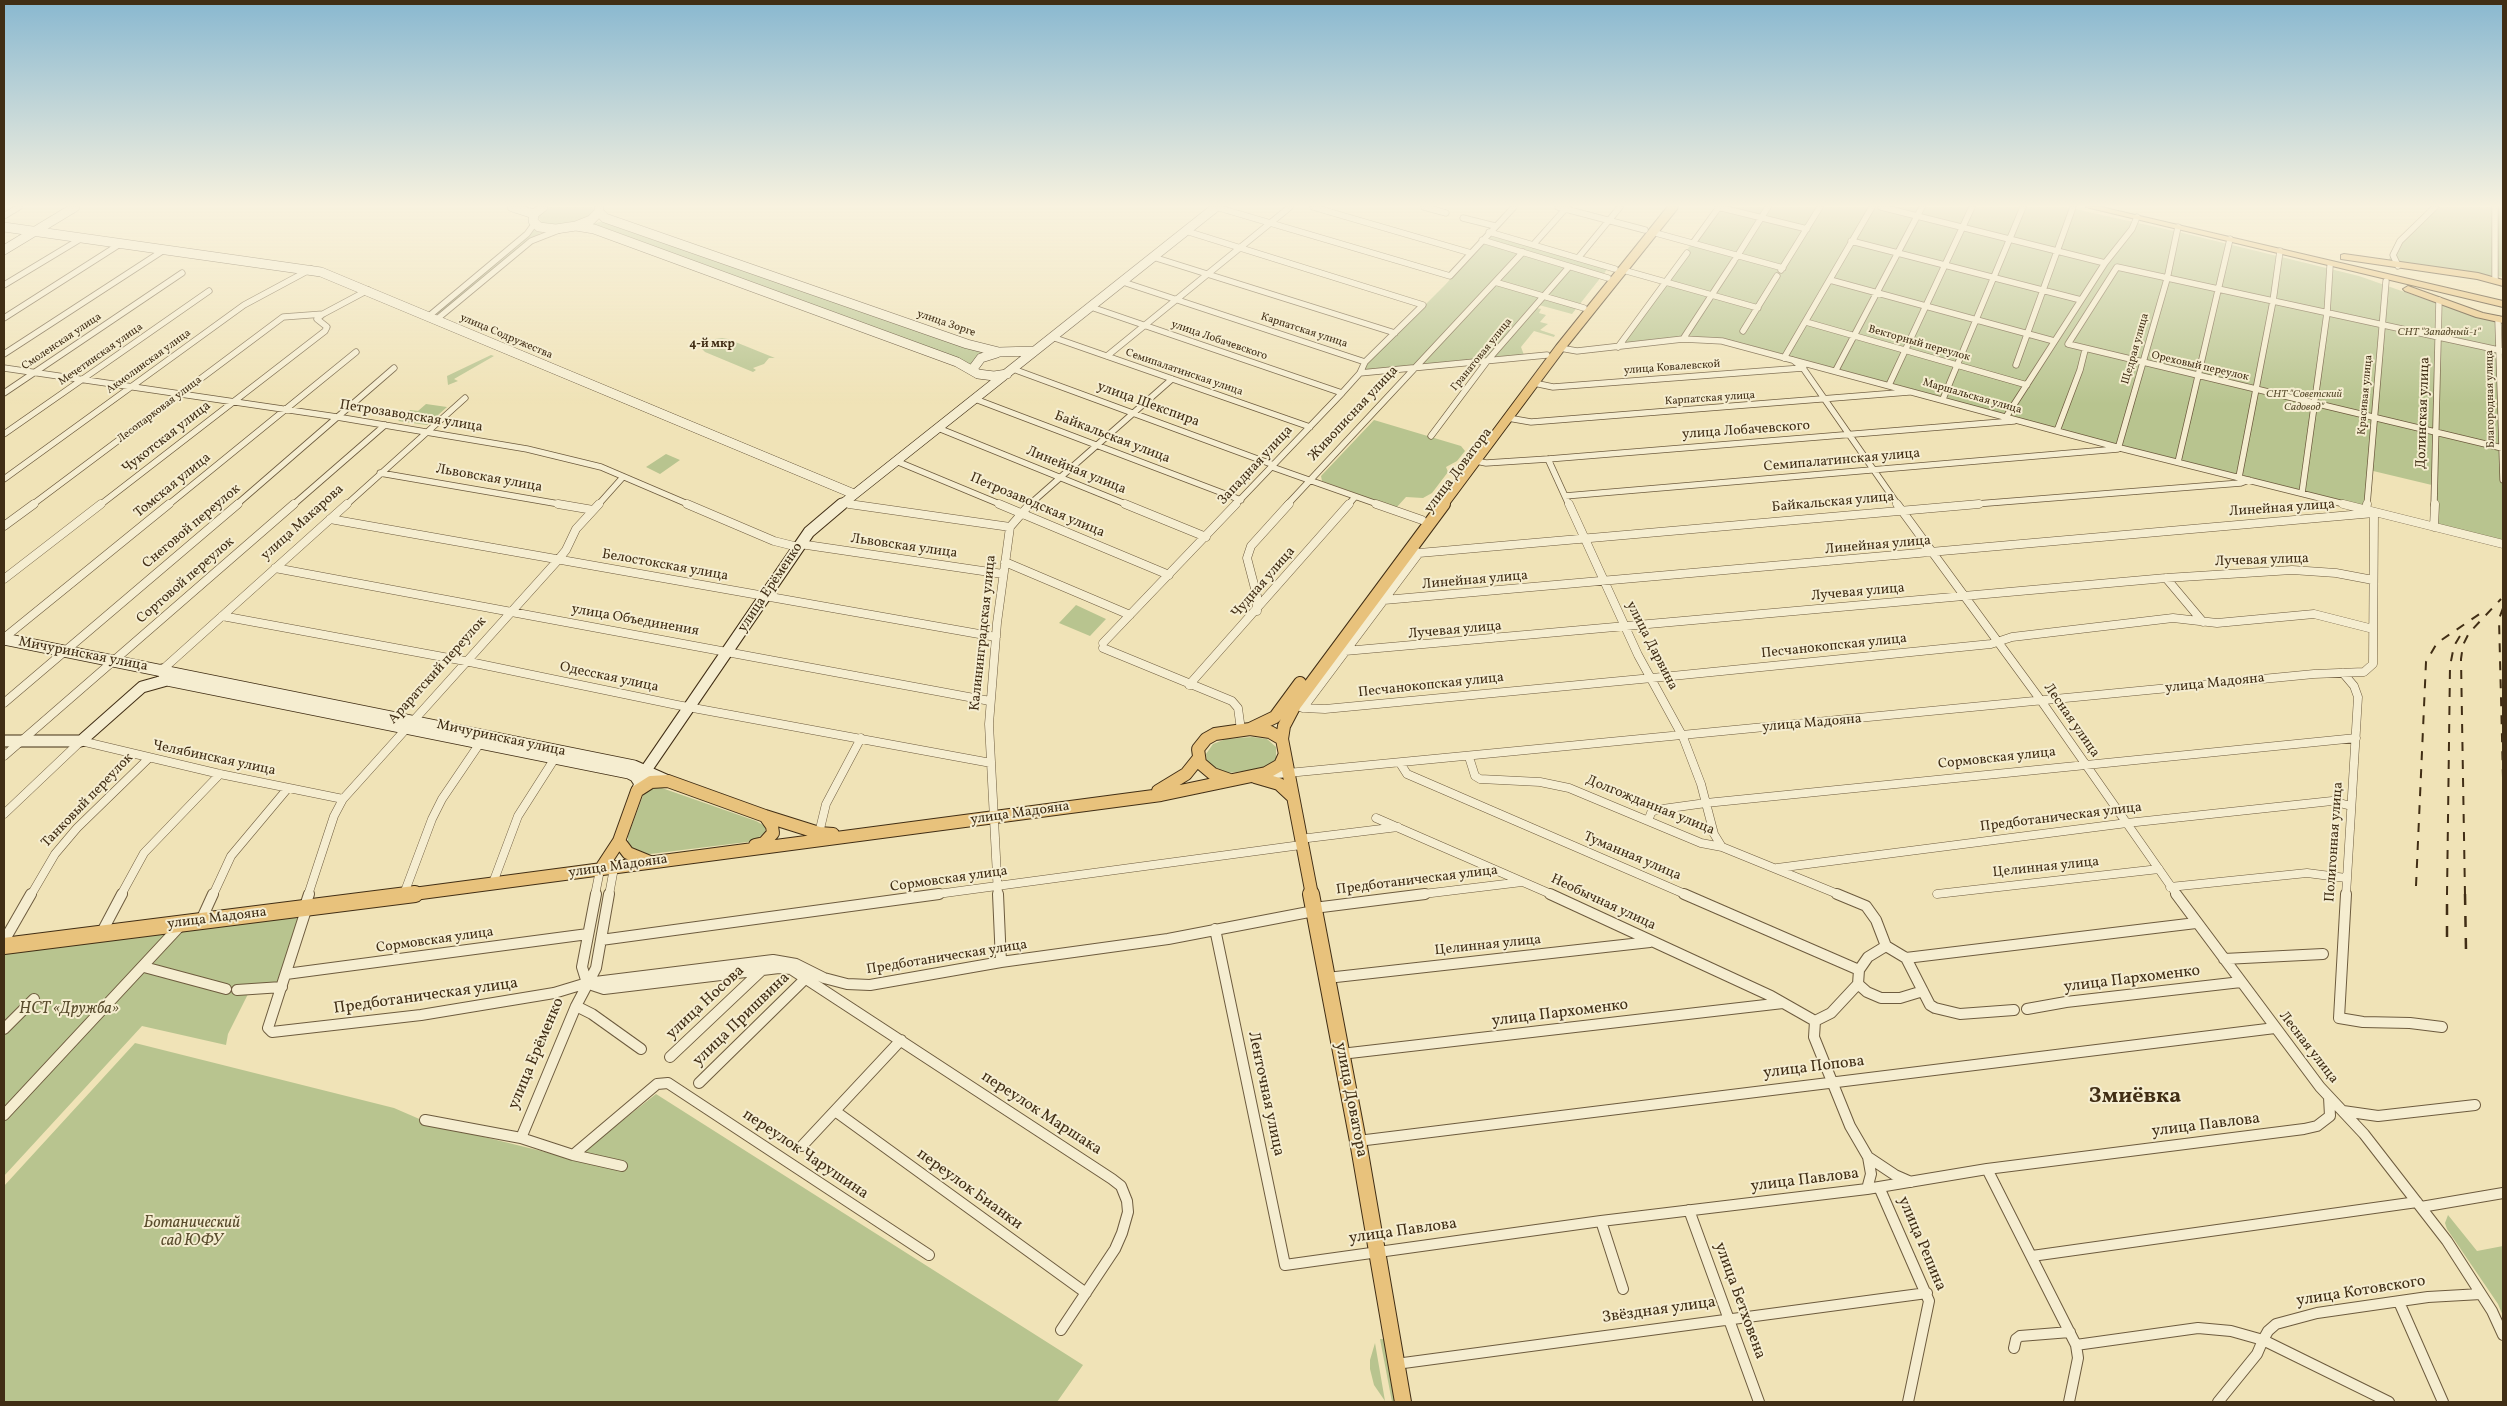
<!DOCTYPE html>
<meta charset="utf-8">
<style>
body{margin:0}
#map{position:relative;width:2507px;height:1406px;overflow:hidden;background:#f0e3b7;font-family:Vollkorn,serif}
canvas{display:block}
.frame{position:absolute;inset:0;border:5px solid #412e15;pointer-events:none}
</style>
<div id="map">
<canvas width="2507" height="1406"></canvas>
<div class="frame"></div>
</div>
<script>
const context = document.querySelector('canvas').getContext('2d');
context.lineJoin = 'round';
function fill(path, color) { context.fillStyle = color; context.fill(path, 'evenodd'); }
const shape = rows => new Path2D(rows.map(r => 'M' + r).join(''));
function trace(path, color, width, dash) { context.strokeStyle = color; context.lineWidth = width; context.lineCap = dash ? 'butt' : 'round'; context.setLineDash(dash || []); context.stroke(path); }
function label(font, color, halo, rows, align = 'center') {
  context.font = font + ' Vollkorn,serif'; context.lineWidth = 4; context.setLineDash([]); context.textBaseline = 'middle'; context.strokeStyle = halo; context.fillStyle = color; for (const [text, x, y, turn = 0] of rows) {
    context.save(); context.translate(x, y); context.rotate((+turn || 0) * Math.PI / 180); context.textAlign = isNaN(turn) ? turn : align; if (halo) context.strokeText(text, 0, 0); context.fillText(text, 0, 0); context.restore();
  }
}
fill(shape([
 [549,207,593,207,594,210,592,215,569,226,543,224,538,217],
 [1718,207,2066,207,2179,232,2359,276,2470,315,2503,324,2503,544,2436,527,2436,486,2369,470,2365,512,1727,344,1686,341,1616,348],
 [2439,207,2503,207,2503,277,2388,261,2401,237],
 [604,221,988,352,970,365,591,224],
 [534,229,544,231,529,240,440,313,434,315,522,243],
 [1492,232,1609,267,1572,314,1539,305,1537,308,1541,309,1539,313,1546,315,1540,322,1548,324,1540,330,1555,335,1554,337,1534,331,1521,347,1524,355,1363,373,1369,361,1445,285],
 [722,338,728,339,775,358,769,358,764,364,753,368,756,370,753,372,705,352,701,348,708,340],
 [491,355,494,356,454,379,458,381,448,385,447,376],
 [426,404,447,407,427,425,398,421,410,410,418,411],
 [1374,420,1461,446,1465,451,1457,461,1446,467,1448,472,1432,493,1423,498,1406,497,1396,508,1322,481,1321,476],
 [666,454,680,460,660,474,646,467],
 [1076,605,1106,619,1090,636,1059,623],
 [1252,737,1267,739,1276,747,1276,758,1271,765,1262,769,1228,773,1219,771,1207,763,1206,754,1213,744,1226,739],
 [659,787,756,821,765,826,765,832,755,841,642,855,628,846,628,836,644,793,646,790],
 [303,913,275,988,250,990,228,1034,226,1045,142,1026,4,1176,4,953],
 [135,1043,394,1108,431,1124,570,1158,581,1153,656,1094,1083,1365,1057,1402,4,1402,4,1186],
 [2448,1215,2477,1251,2503,1246,2503,1316,2498,1304,2447,1229,2445,1223],
 [1380,1339,1384,1339,1396,1402,1392,1402],
 [1375,1343,1385,1401,1374,1385,1370,1369,1370,1360]
]), '#b8c48f');
const streetFar2 = shape([
 [1216,207,1450,276,1514,207],
 [1313,207,1471,253],
 [1424,207,1446,213],
 [1558,207,1645,230],
 [1718,207,1807,229],
 [1881,207,2105,263],
 [2495,207,2495,280],
 [4,216,19,207],
 [1463,218,1495,226],
 [1186,231,1423,305,1365,362,1360,373,1342,393,1235,505],
 [1489,232,1615,269],
 [1652,232,1783,268],
 [1482,240,1608,278],
 [1851,241,2081,300],
 [1693,243,1719,207],
 [1533,245,1567,207],
 [1153,257,1395,333],
 [1578,258,1620,207],
 [1736,258,1768,207],
 [2398,266,2393,255,2400,241,2435,207],
 [1623,270,1758,308],
 [1781,270,1820,207],
 [1830,280,2054,341],
 [1123,282,1365,362],
 [1495,282,1584,308],
 [4,285,82,238],
 [1091,307,1342,393],
 [429,316,527,234,535,223],
 [4,318,120,244],
 [437,319,531,241,559,230],
 [2498,319,2503,480],
 [1806,322,2027,385],
 [1743,331,1777,276],
 [1052,337,1310,427],
 [1683,339,1734,261],
 [1618,347,1687,253],
 [1560,348,1577,351,1683,339,1722,341,2120,448,2348,505],
 [4,354,164,250],
 [1107,356,1290,207],
 [1784,358,1872,207],
 [1793,360,1803,368,1898,505],
 [2016,365,2073,207],
 [4,368,337,417,527,449,601,467,690,505],
 [1013,369,1274,465],
 [1836,370,1922,207],
 [1360,373,1547,355],
 [1534,383,1553,387,1803,368,1804,366],
 [1889,385,1972,207],
 [4,393,182,273],
 [975,399,1241,500],
 [1943,399,2023,207],
 [2006,417,2105,263,2132,229,2137,217],
 [1508,418,1531,422,1909,392],
 [938,428,1128,505],
 [2057,431,2080,370,2085,350],
 [4,434,209,291],
 [1431,436,1488,360,1569,267],
 [2502,448,2068,344,2117,267,2503,351],
 [1548,459,1569,505],
 [896,461,1002,505],
 [1476,461,1486,463,1548,459,2014,421],
 [2178,462,2230,239],
 [1272,467,1380,505],
 [380,473,565,505],
 [2239,477,2273,301,2280,251],
 [4,479,244,305,311,269],
 [2302,493,2327,313,2330,266],
 [1565,496,2118,449,2167,279,2178,227],
 [843,503,858,505],
 [32,505,283,317,323,314],
 [100,505,325,331,327,327,317,319,323,314,368,290],
 [168,505,356,352],
 [236,505,394,368],
 [293,505,385,425],
 [346,505,465,398],
 [598,505,623,477],
 [1029,505,1172,379],
 [1287,505,1523,252],
 [1348,505,1355,497],
 [1963,505,2241,483,2249,480],
 [2367,505,2386,281],
 [2434,505,2439,300]
]);
const streetFar1 = shape([
 [558,504,593,510],
 [687,504,774,541,798,547],
 [849,504,1010,527],
 [999,504,1169,575],
 [1125,504,1206,537],
 [1376,504,1422,520],
 [1569,504,1638,655,1683,737,1701,784,1714,834,1722,847],
 [1897,504,2042,702,2177,895],
 [2343,504,2503,544],
 [2366,511,2367,504],
 [330,519,996,637],
 [4,526,34,504],
 [2434,527,2435,504],
 [800,544,1003,574],
 [1419,553,1979,504],
 [1005,562,1130,615],
 [275,568,990,701],
 [2166,578,2203,622],
 [4,579,101,504],
 [1384,600,2374,513],
 [1257,611,1257,596,1247,558,1251,546,1289,504],
 [222,616,465,661,677,705,991,763],
 [4,638,169,504],
 [1103,643,1236,504],
 [1103,648,1232,701,1238,708,1241,730],
 [1345,651,2166,578,2292,570,2336,573,2373,580],
 [162,670,347,504],
 [2343,673,2354,686,2358,697,2346,895],
 [1189,685,1349,504],
 [4,703,238,504],
 [1295,705,1303,708,1325,709,1652,678,1991,644,2012,637,2173,618,2217,623,2314,614,2373,629],
 [1303,708,1419,553,1415,551],
 [4,756,294,504],
 [1469,757,1475,776,1480,779,1540,782,1569,788,1701,843,1722,847,1840,895],
 [1400,763,1407,774,1687,895],
 [1267,775,2314,674,2364,672,2373,664,2374,513],
 [4,814,81,741,220,774,343,799],
 [1376,818,1553,895],
 [1648,821,1651,813,1655,810,1706,803,2356,738],
 [819,833,826,804,861,738],
 [1300,839,1398,827],
 [1777,868,2127,823,2332,801,2351,806],
 [494,880,518,816,555,758],
 [2170,887,2307,873,2346,878],
 [405,891,432,819,442,799,480,743],
 [1937,894,2159,869],
 [31,895,55,854,77,828,149,758],
 [121,895,144,853,220,774],
 [213,895,231,856,288,788],
 [308,895,334,816,343,799,558,560,566,550,576,529,599,504],
 [595,895,600,870],
 [609,895,614,868],
 [930,895,1301,845],
 [998,895,989,724,997,623,1010,527,1030,504],
 [1415,895,1522,882]
]);
const street = shape([
 [998,894,1001,962],
 [1550,894,1771,996,1815,1021],
 [1684,894,1859,970],
 [2176,894,2320,1087,2364,1134,2447,1241,2492,1311,2503,1335],
 [2346,894,2339,1018,2363,1022,2410,1023,2442,1027],
 [306,903,309,894],
 [307,907,268,1028,272,1032,421,1015,554,993,587,983,773,960,796,964,824,978,847,984,870,985,1001,962,1168,939,1314,911],
 [1314,908,1425,894],
 [203,916,213,894],
 [104,928,122,894],
 [1215,929,1285,1265,1601,1221,1867,1189,1987,1169,2304,1129,2317,1126,2330,1116,2329,1097],
 [601,940,939,894],
 [4,941,31,894],
 [1886,946,1906,958,1930,1005,1935,1008,1960,1014,2014,1010],
 [1906,958,2196,923],
 [2224,959,2323,954],
 [144,967,226,989],
 [286,974,588,934],
 [1327,978,1650,942],
 [587,983,582,967,596,894],
 [589,984,604,989,779,968,791,969,1112,1179,1121,1186,1127,1201,1128,1212,1122,1233,1115,1249,1061,1330],
 [1858,984,1867,992,1881,998,1900,998,1923,991],
 [237,990,282,987],
 [576,1006,592,1014,641,1049],
 [2027,1009,2066,1002,2241,982],
 [1815,1021,1831,1013,1858,984,1859,970,1868,957,1886,946,1876,920,1866,906,1837,894],
 [1815,1021,1814,1037,1850,1126,1868,1157,1895,1175,1911,1182],
 [4,1029,34,999],
 [1341,1054,1783,1003],
 [670,1057,762,970],
 [699,1083,806,978],
 [835,1111,1086,1293],
 [2343,1111,2378,1116,2475,1105],
 [4,1115,180,926],
 [425,1120,521,1138,573,1155,622,1166],
 [521,1138,576,1006,596,968,609,894],
 [1358,1141,2275,1028],
 [802,1146,901,1040],
 [573,1155,657,1084,668,1083,929,1255],
 [1987,1169,2076,1345,2078,1358,2069,1402],
 [1879,1187,1929,1301,1908,1402],
 [1867,1189,1871,1174,1868,1157],
 [2421,1207,2503,1193],
 [1689,1210,1759,1402],
 [1601,1221,1623,1289],
 [2032,1256,2417,1202],
 [2399,1302,2443,1402],
 [2076,1345,2198,1328,2231,1331,2263,1340,2268,1331,2276,1324,2317,1313,2428,1297,2481,1294],
 [2014,1348,2016,1339,2020,1336,2070,1332],
 [1396,1364,1927,1293],
 [2218,1402,2257,1354,2263,1340,2389,1402]
]);
const secondaryFar1 = shape([
 [512,207,534,214],
 [543,207,534,214,533,221,539,227,556,229,576,226,591,220,599,212,599,207],
 [599,212,605,218,967,344,999,352,1034,351],
 [576,226,594,229,957,362,978,374,994,376,1007,374],
 [4,227,321,272,854,494],
 [4,250,75,207],
 [972,370,981,358,997,353],
 [841,505,1216,207]
]);
const secondary = shape([
 [4,639,634,766,668,781],
 [162,670,167,680,629,773,635,776,639,782],
 [4,741,81,741,142,687,167,680],
 [637,791,646,770,809,532,842,504]
]);
const primaryFar2 = shape([
 [1443,505,1560,348,1673,207]
]);
const primaryFar1 = shape([
 [1250,729,1275,717,1300,683],
 [1255,777,1279,784,1293,797],
 [1230,780,1213,774,1200,763,1198,749,1206,739,1215,734,1250,729,1270,732,1282,739],
 [1158,791,1186,774,1198,759],
 [619,841,628,853,650,862],
 [755,845,764,843,773,833,772,826,765,816],
 [600,870,619,841,637,791,651,782,668,781,765,816,819,833,833,834],
 [406,895,1161,795,1266,773,1280,765,1285,754],
 [1312,895,1282,739,1284,726,1295,705,1444,504]
]);
const primary = shape([
 [1311,894,1358,1141,1403,1402],
 [4,946,415,894]
]);
const highway = shape([
 [2086,207,2101,207,2503,301,2503,307,2086,207],
 [2344,254,2478,273,2503,280,2503,286,2477,279,2341,259,2341,255,2344,254],
 [2408,286,2483,313,2503,317,2503,323,2476,317,2405,291,2403,289,2408,286]
]);
trace(streetFar2, '#6d5b3e', 7);
trace(streetFar1, '#6d5b3e', 9);
trace(street, '#6d5b3e', 12);
trace(secondaryFar1, '#412e15', 10);
trace(secondary, '#412e15', 13);
trace(primaryFar2, '#412e15', 11);
trace(primaryFar1, '#412e15', 14);
trace(primary, '#412e15', 18);
trace(highway, '#412e15', 2);
trace(streetFar2, '#f5edd0', 5.5);
trace(streetFar1, '#f5edd0', 8);
trace(street, '#f5edd0', 10);
trace(secondaryFar1, '#f5edd0', 9);
trace(secondary, '#f5edd0', 11);
trace(primaryFar2, '#e8c27c', 9);
trace(primaryFar1, '#e8c27c', 12);
trace(primary, '#e8c27c', 16);
fill(highway, '#e8c27c');
trace(shape([
 [2503,608,2499,619,2503,777],
 [2416,886,2426,662,2437,643,2481,613],
 [2447,895,2450,666,2454,646,2463,631],
 [2465,895,2461,659,2463,645,2469,633,2501,599]
]), '#412e15', 2, [9, 9]);
trace(shape([
 [2465,894,2466,950],
 [2447,937,2447,894]
]), '#412e15', 2.5, [11, 11]);
const sky = context.createLinearGradient(0, 0, 0, 404);
sky.addColorStop(0, '#89b8d0');
sky.addColorStop(0.51, '#f8f2df');
sky.addColorStop(1, '#f8f2df00');
context.fillStyle = sky;
context.fillRect(0, 0, 2507, 404);
label('11px', '#412e15', '#f5edd0', [
 ["улица Зорге",946,324,19],
 ["Карпатская улица",1304,331,18],
 ["улица Содружества",506,337,23],
 ["улица Лобачевского",1219,341,19],
 ["Смоленская улица",62,342,-34],
 ["Векторный переулок",1919,344,16],
 ["Щедрая улица",2136,349,-74],
 ["Мечетинская улица",101,355,-35],
 ["Гранатовая улица",1482,355,-51],
 ["Акмолинская улица",149,362,-36],
 ["Ореховый переулок",2200,367,13],
 ["улица Ковалевской",1672,368,-4],
 ["Семипалатинская улица",1184,373,19],
 ["Красивая улица",2366,395,-85],
 ["Маршальская улица",1972,397,16],
 ["Карпатская улица",1710,399,-4],
 ["Благородная улица",2491,399,-91],
 ["Лесопарковая улица",160,410,-37]
]);
label('italic 11px', '#594c2d', '#f5edd0', [
 ["СНТ \"Западный-1\"",2439,333],
 ["СНТ \"Советский",2304,395],
 ["Садовод\"",2304,408]
]);
label('bold 12px', '#412e15', '#f5edd0', [
 ["4-й мкр",712,345]
]);
label('14px', '#412e15', '#f5edd0', [
 ["улица Шекспира",1148,405,20],
 ["Долинская улица",2424,413,-88],
 ["Живописная улица",1354,414,-47],
 ["Петрозаводская улица",411,417,9],
 ["улица Лобачевского",1746,431,-4],
 ["Чукотская улица",167,438,-38],
 ["Байкальская улица",1112,438,21],
 ["Семипалатинская улица",1842,461,-5],
 ["Западная улица",1256,466,-47],
 ["Линейная улица",1076,471,22],
 ["улица Доватора",1459,471,-53],
 ["Львовская улица",489,479,10],
 ["Томская улица",173,486,-39],
 ["Байкальская улица",1833,503,-5],
 ["Петрозаводская улица",1037,506,23],
 ["Линейная улица",2282,509,-4],
 ["улица Макарова",303,523,-42],
 ["Снеговой переулок",192,527,-40],
 ["Линейная улица",1878,546,-5],
 ["Львовская улица",904,547,8],
 ["Лучевая улица",2262,561,-2],
 ["Белостокская улица",665,566,10],
 ["Сортовой переулок",186,581,-41],
 ["Линейная улица",1475,581,-5],
 ["Чудная улица",1264,583,-49],
 ["улица Ерёменко",771,588,-56],
 ["Лучевая улица",1858,593,-5],
 ["улица Объединения",635,621,10],
 ["Лучевая улица",1455,631,-5],
 ["Калининградская улица",984,633,-84],
 ["улица Дарвина",1651,646,63],
 ["Песчанокопская улица",1834,647,-6],
 ["Мичуринская улица",83,655,11],
 ["Араратский переулок",438,671,-48],
 ["Одесская улица",609,678,12],
 ["улица Мадояна",2215,684,-6],
 ["Песчанокопская улица",1431,686,-6],
 ["Лесная улица",2071,721,55],
 ["улица Мадояна",1812,724,-5],
 ["Мичуринская улица",501,739,12],
 ["Челябинская улица",214,759,12],
 ["Сормовская улица",1997,759,-6],
 ["Танковый переулок",88,801,-46],
 ["Долгожданная улица",1650,806,22],
 ["улица Мадояна",1020,814,-8],
 ["Предботаническая улица",2061,818,-7],
 ["Полигонная улица",2335,842,-86],
 ["Туманная улица",1632,857,23],
 ["улица Мадояна",618,867,-8],
 ["Целинная улица",2046,868,-6],
 ["Сормовская улица",949,880,-8],
 ["Предботаническая улица",1417,881,-7],
 ["Необычная улица",1603,903,25],
 ["улица Мадояна",217,919,-7],
 ["Сормовская улица",435,941,-8],
 ["Целинная улица",1488,946,-6],
 ["Предботаническая улица",947,958,-9],
 ["Лесная улица",2308,1048,52]
]);
label('16px', '#412e15', '#f5edd0', [
 ["улица Пархоменко",2132,980,-7],
 ["Предботаническая улица",426,997,-8],
 ["улица Носова",706,1003,-43],
 ["улица Пархоменко",1560,1014,-7],
 ["улица Пришвина",742,1020,-44],
 ["улица Ерёменко",537,1054,-67],
 ["улица Попова",1814,1068,-7],
 ["Ленточная улица",1265,1094,78],
 ["улица Доватора",1350,1100,79],
 ["переулок Маршака",1041,1114,33],
 ["улица Павлова",2206,1126,-7],
 ["переулок Чарушина",805,1155,34],
 ["улица Павлова",1805,1181,-7],
 ["переулок Бианки",969,1190,36],
 ["улица Павлова",1403,1232,-8],
 ["улица Репина",1921,1244,67],
 ["улица Котовского",2361,1292,-9],
 ["улица Бетховена",1739,1301,70],
 ["Звёздная улица",1659,1311,-8]
]);
label('italic 16px', '#594c2d', '#f5edd0', [
 ["НСТ «Дружба»",69,1010],
 ["Ботанический",192,1224],
 ["сад ЮФУ",192,1242]
]);
label('bold 22px', '#412e15', '#f5edd0', [
 ["Змиёвка",2135,1098]
]);
</script>
